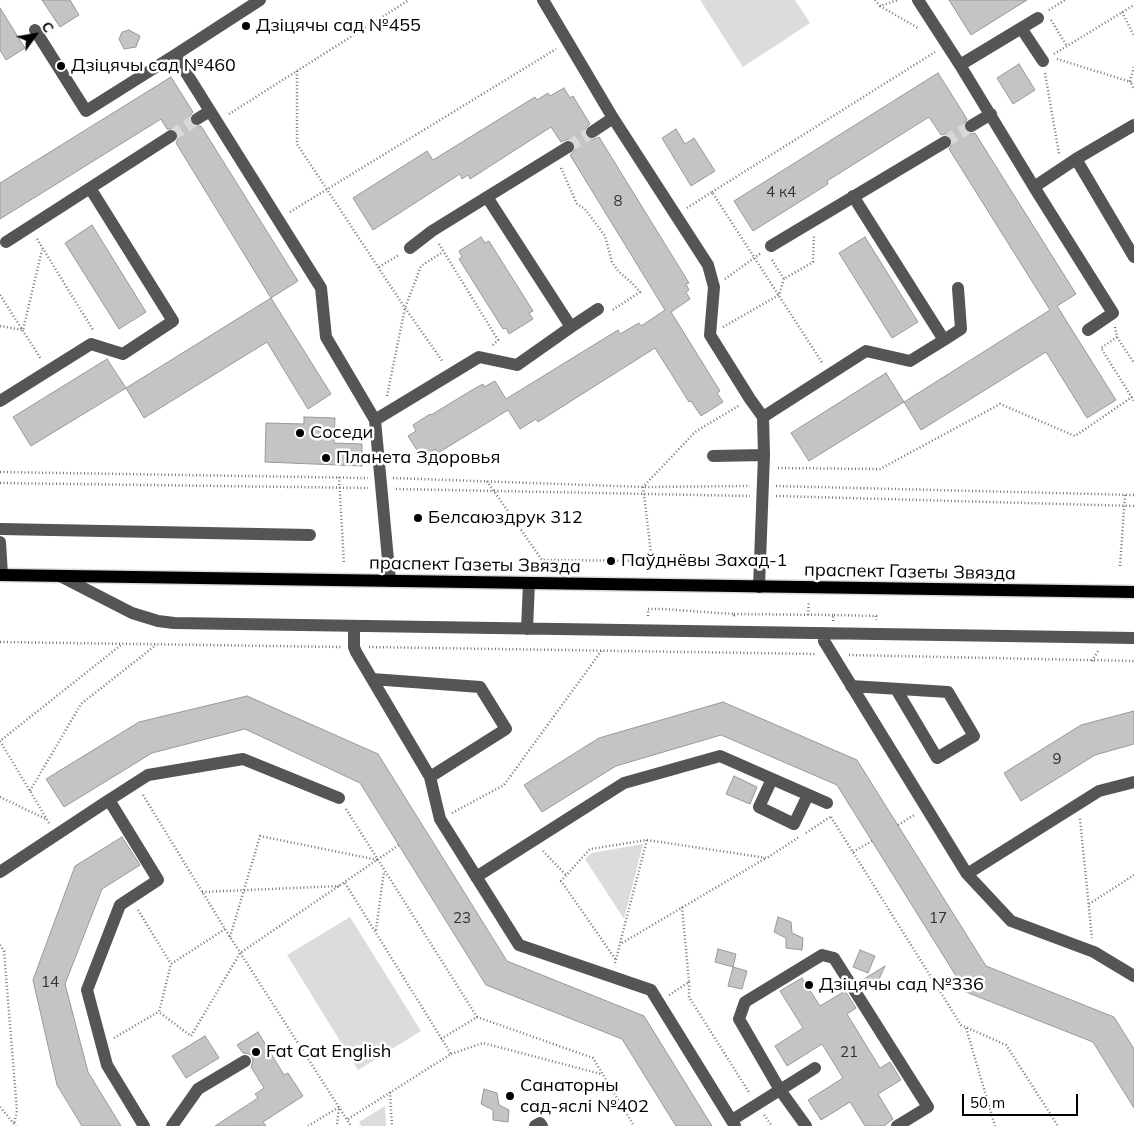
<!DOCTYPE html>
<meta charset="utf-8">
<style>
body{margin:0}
#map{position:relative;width:1134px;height:1126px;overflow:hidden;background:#fff;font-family:Mulish,sans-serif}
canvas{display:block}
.north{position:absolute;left:10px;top:10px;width:50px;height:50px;-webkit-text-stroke:4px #fff;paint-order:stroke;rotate:58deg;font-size:14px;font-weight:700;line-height:20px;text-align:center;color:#000}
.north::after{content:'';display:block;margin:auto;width:18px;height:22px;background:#000;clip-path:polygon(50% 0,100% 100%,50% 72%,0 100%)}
.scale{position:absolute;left:962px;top:1094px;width:116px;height:22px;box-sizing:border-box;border:2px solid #000;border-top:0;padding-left:6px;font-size:15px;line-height:18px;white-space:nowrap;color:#000;-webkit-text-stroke:4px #fff;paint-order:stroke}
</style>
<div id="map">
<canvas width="1134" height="1126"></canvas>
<div class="north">С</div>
<div class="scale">50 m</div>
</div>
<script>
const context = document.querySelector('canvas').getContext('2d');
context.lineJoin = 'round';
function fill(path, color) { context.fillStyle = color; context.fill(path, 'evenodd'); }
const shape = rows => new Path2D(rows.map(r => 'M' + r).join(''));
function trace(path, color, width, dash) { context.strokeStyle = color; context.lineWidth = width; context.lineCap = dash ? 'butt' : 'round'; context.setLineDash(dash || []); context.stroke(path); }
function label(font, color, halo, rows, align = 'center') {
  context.font = font + ' Mulish,sans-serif'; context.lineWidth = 5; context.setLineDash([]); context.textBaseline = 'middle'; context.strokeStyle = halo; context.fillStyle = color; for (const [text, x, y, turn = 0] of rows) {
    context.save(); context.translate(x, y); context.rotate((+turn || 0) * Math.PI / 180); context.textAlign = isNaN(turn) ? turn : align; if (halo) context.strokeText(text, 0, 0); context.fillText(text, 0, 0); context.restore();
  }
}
fill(shape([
 [700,0,795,0,810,23,743,67],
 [643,844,624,919,585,859,591,853],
 [350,917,421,1031,358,1070,287,955],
 [385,1106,386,1126,361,1126,359,1122]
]), '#dcdcdc');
const building = shape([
 [42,0,70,0,79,15,60,27,42,0],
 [949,0,1027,0,971,35,949,0],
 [0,8,25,48,6,60,0,50,0,8],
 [129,30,140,36,136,47,124,49,119,39,122,32,129,30],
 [1019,64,1035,90,1013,104,997,78,1019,64],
 [938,73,967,119,963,126,964,131,971,134,975,133,1076,294,1057,306,1116,400,1087,418,1046,352,921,430,904,402,1050,310,949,149,953,142,952,137,945,134,941,135,929,117,827,181,828,184,753,231,734,201,938,73],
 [171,77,193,112,190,116,190,123,194,126,201,126,298,281,271,298,176,143,178,139,178,132,174,129,167,129,161,119,0,219,0,183,171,77],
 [564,88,570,98,573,96,590,124,585,129,585,136,592,140,599,137,689,283,686,284,689,290,686,292,690,299,671,312,720,391,717,393,723,402,701,416,691,401,689,402,655,348,538,422,536,419,520,429,508,410,438,453,436,449,422,458,408,436,416,431,413,425,430,414,431,415,472,390,483,384,484,387,495,381,506,399,618,330,620,334,639,323,641,326,665,310,570,155,575,150,575,142,568,139,561,142,551,127,470,179,468,175,462,179,460,174,373,230,353,198,427,151,433,160,535,97,537,100,548,93,550,96,564,88],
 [676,129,685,144,694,138,715,171,691,186,662,138,676,129],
 [92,225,146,312,119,329,65,243,92,225],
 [481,237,485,243,489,241,533,311,529,313,533,319,509,334,506,328,503,329,459,259,462,257,459,251,481,237],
 [865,237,918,322,892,338,839,253,865,237],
 [271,298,331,394,308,409,267,342,144,418,126,388,271,298],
 [107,359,126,388,31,446,13,417,107,359],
 [886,373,904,402,809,461,791,433,886,373],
 [304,417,335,418,334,443,362,444,362,466,265,462,266,423,304,424,304,417],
 [247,696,378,754,507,961,644,1016,712,1126,676,1126,622,1039,486,985,360,783,245,729,152,753,64,807,46,779,139,722,247,696],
 [723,702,857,760,986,966,1114,1017,1134,1049,1134,1108,1093,1042,966,992,837,785,721,735,616,766,542,812,524,785,599,738,723,702],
 [1134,711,1134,744,1095,755,1021,801,1004,773,1081,725,1134,711],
 [734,776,757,787,750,804,726,794,734,776],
 [122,837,140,865,102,889,65,984,88,1072,121,1126,82,1126,57,1085,33,980,75,866,122,837],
 [778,917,791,922,792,933,803,938,802,950,786,948,786,938,774,932,778,917],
 [718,949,736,954,733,967,715,962,718,949],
 [860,950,875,956,868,973,853,967,860,950],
 [885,966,875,988,859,982,885,966],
 [733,967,747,971,742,989,728,986,733,967],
 [802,978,820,1006,845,991,856,1008,847,1014,880,1068,890,1062,901,1080,878,1094,893,1119,884,1126,865,1126,850,1102,821,1120,808,1100,843,1078,822,1044,787,1066,775,1046,803,1028,780,991,802,978],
 [258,1032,284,1075,288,1073,303,1096,263,1122,266,1126,215,1126,258,1098,255,1094,264,1088,251,1067,253,1061,252,1056,249,1054,243,1053,237,1045,258,1032],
 [205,1036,219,1058,186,1078,172,1056,205,1036],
 [484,1089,497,1093,499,1105,509,1110,508,1122,493,1120,493,1110,481,1104,484,1089]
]);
fill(building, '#c4c4c4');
trace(building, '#999', 1);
trace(shape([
 [171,136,197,119],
 [945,142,971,126],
 [568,147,592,132]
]), '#d9d9d9', 12, [12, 6]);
const major = shape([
 [0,575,1134,592]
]);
trace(major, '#dbdbdb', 15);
trace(shape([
 [875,0,880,6,898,0],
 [880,6,918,28],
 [1049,10,1065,0],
 [1122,12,1134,36],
 [1051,20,1067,46],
 [1054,54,1134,5],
 [1057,59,1134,83],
 [1134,67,1130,81,1134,89],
 [297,71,297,144,405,308,443,362],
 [1045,73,1059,154],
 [229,114,409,0],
 [561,168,577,204,585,209,605,236,612,262,618,271,632,283,640,292,611,311],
 [712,192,935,52],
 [687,208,712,192,823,364],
 [290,212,556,49],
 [37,239,93,330],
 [439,244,498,340,492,346],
 [772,260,784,279,813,262,814,236],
 [379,267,399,255],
 [725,279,761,253],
 [0,295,41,359],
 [0,326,23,330,42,250],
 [723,327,779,295,784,279],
 [1115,327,1117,337,1134,363],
 [1117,337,1101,348,1134,401],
 [387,396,405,308,421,266,443,252],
 [778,468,880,469,1000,404,1075,436,1132,397],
 [0,472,368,478],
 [339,477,344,564],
 [393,478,643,487,750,486],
 [487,481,542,560,652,561,643,487,695,432,740,405],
 [0,483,368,488],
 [776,486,1134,495],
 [396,489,750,496],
 [776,496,1134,506],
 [1120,566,1125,495],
 [734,614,833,615],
 [808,615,809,601],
 [648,616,648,609,662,609,734,614,734,617],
 [833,621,833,615,876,616,876,620],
 [0,642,341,647],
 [369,647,816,654],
 [849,655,1134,661],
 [1092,661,1098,651],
 [30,791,81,704,156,645],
 [143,795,225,929,351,1126],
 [0,797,46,819],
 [346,809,477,1017],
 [452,813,504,785,602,650],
 [831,817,961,1025,1006,1045,1058,1126],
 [1080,819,1092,938],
 [49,823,30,791,0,741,121,645],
 [898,825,916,814],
 [806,833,830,817],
 [647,840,767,858,799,837],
 [543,851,566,875],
 [853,852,872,841],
 [345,883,451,1054,348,1119],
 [202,892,340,886],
 [1089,904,1134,875],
 [138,910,171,964],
 [225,929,171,964,159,1012,191,1036,240,953,399,845],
 [376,930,384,871],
 [230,937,260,836,378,860],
 [622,943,766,858],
 [0,945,4,951,17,1111,14,1124],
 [615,963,616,960,620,943,647,840,590,849,561,881,616,960],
 [689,982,689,997,750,1094],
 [669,995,689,982,682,907],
 [966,1028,995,1126],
 [114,1038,158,1012],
 [441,1039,477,1017,593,1058,634,1126],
 [451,1054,483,1043,601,1074],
 [390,1092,392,1126],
 [0,1107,16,1126],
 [764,1115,772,1126],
 [308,1126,339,1107,337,1126]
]), '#777', 2.5, [1, 2.5]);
trace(shape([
 [543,0,613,118,708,265,714,287,710,335,750,399,763,417,764,455,759,587],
 [918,0,960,65,1034,187],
 [1021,28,1043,61],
 [35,30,86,111,175,55,321,288,326,337,375,420,390,581],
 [175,55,260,0],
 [960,65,1038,18],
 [197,119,210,111],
 [971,126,991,114],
 [592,132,613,118],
 [1076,159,1134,257],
 [6,242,171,136],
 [771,246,945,142],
 [410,248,432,231,487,197],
 [571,327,598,309],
 [1088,330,1113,313,1034,187,1076,159,1134,125],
 [944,340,961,329,958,288],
 [0,401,91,344,123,354,173,321,90,188],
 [763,417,866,351,910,361,944,340,853,196],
 [375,420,479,357,517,365,571,327,487,197,568,147],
 [713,456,764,455],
 [0,529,310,535],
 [0,542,2,575],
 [60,576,132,613,158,621,174,623,1134,638],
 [354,626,354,647,356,652,430,777,440,819,519,945,651,990,735,1126],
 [527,629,529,583],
 [824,633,824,641,967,874,1011,921,1094,952,1134,976],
 [372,679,480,687,506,729,430,777],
 [851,686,948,692,974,736,937,758,896,689],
 [772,779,759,807,794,824,808,795],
 [0,872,109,800],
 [967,874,1099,791,1134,782],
 [476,877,624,783,720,756,827,803],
 [732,1120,815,1068],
 [144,1126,107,1065,87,990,120,905,158,880,109,800,148,775,243,759,339,798],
 [172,1126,198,1089,245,1061],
 [535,1126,540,1123,542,1126],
 [806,1126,780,1090,739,1019,745,1002,822,955,834,958,928,1107,897,1126]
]), '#555', 12);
trace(major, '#000', 12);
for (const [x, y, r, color] of [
 [246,26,5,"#000"],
 [61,66,5,"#000"],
 [300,433,5,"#000"],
 [326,458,5,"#000"],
 [418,518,5,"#000"],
 [611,561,5,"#000"],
 [809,985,5,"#000"],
 [256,1052,5,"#000"],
 [510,1096,5,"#000"]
]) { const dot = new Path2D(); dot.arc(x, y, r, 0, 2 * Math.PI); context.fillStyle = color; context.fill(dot); trace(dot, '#fff', 2); }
label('15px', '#313131', null, [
 ["4 к4",781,192],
 ["8",618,201],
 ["9",1057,759],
 ["23",462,918],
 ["17",938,918],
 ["14",50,982],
 ["21",849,1052]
]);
label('18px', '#000', '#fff', [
 ["Дзіцячы сад №455",256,26],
 ["Дзіцячы сад №460",71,66],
 ["Соседи",310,433],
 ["Планета Здоровья",336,458],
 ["Белсаюздрук 312",428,518],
 ["Паўднёвы Захад-1",621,561],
 ["Дзіцячы сад №336",819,985],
 ["Fat Cat English",266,1052],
 ["Санаторны",520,1086],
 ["сад-яслі №402",520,1107]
], 'left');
label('18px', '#000', '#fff', [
 ["праспект Газеты Звязда",475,565,1],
 ["праспект Газеты Звязда",910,572,1]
]);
</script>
